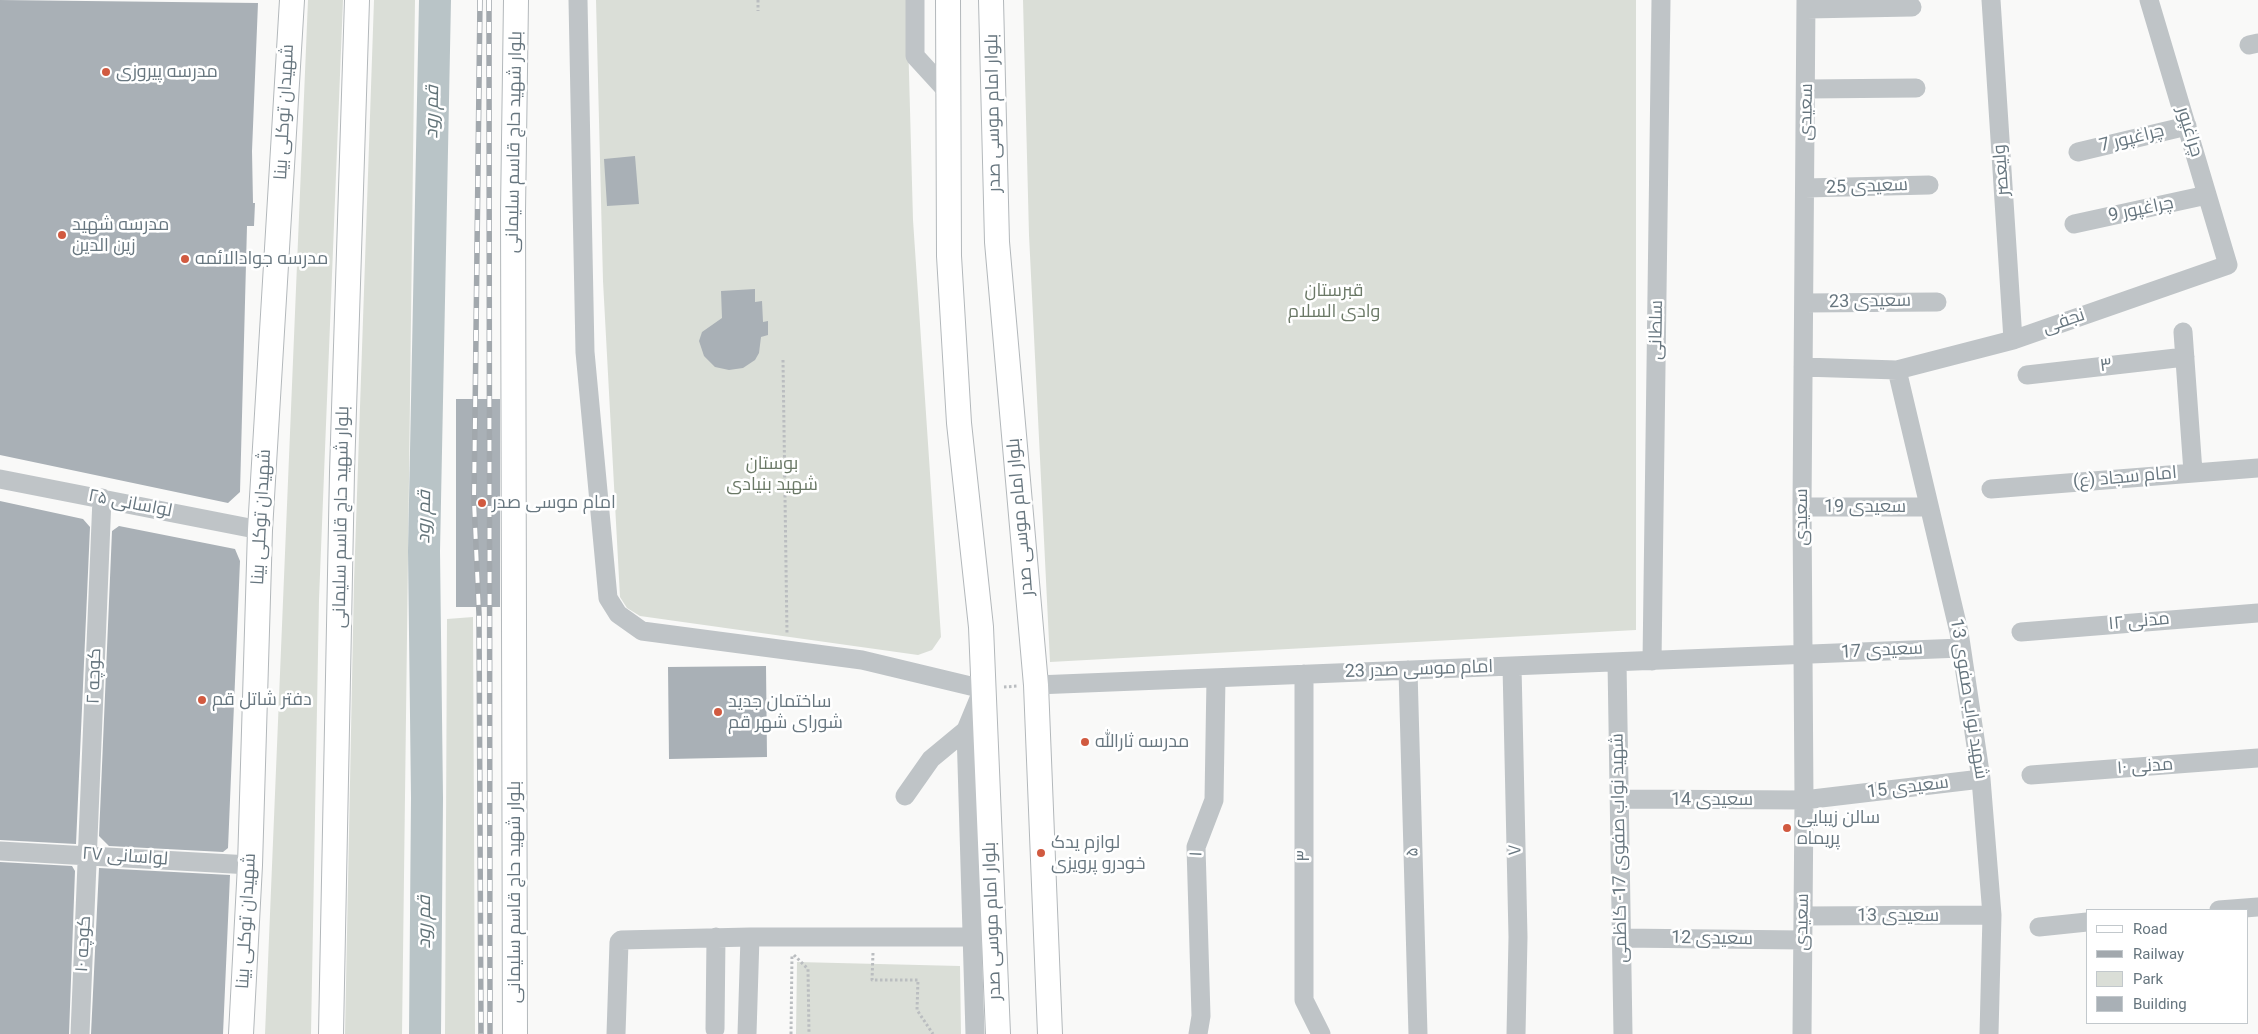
<!DOCTYPE html>
<meta charset="utf-8">
<style>
body{margin:0}
#map{position:relative;width:2258px;height:1034px;overflow:hidden;background:#f9f9f8;font-family:Roboto,sans-serif}
canvas{display:block}
.legend{position:absolute;left:2086px;top:909px;width:162px;height:115px;box-sizing:border-box;background:#fff;border:1px solid #c2c8cc;margin:0;padding:6px 9px;list-style:none;font-size:15px;color:#67767f}
.legend li{display:flex;align-items:center;gap:10px;height:25px}
.legend b{width:25px;border:1px solid #c2c8cc}
</style>
<div id="map">
<canvas width="2258" height="1034"></canvas>
<ul class="legend">
<li><b style="height:6px;background:#fff"></b>Road</li>
<li><b style="height:6px;background:#a2a8ad"></b>Railway</li>
<li><b style="height:14px;background:#daded7"></b>Park</li>
<li><b style="height:14px;background:#a9b0b6"></b>Building</li>
</ul>
</div>
<script>
const context = document.querySelector('canvas').getContext('2d');
context.lineJoin = 'round';
function fill(path, color) { context.fillStyle = color; context.fill(path, 'evenodd'); }
const shape = rows => new Path2D(rows.map(r => 'M' + r).join(''));
function trace(path, color, width, dash) { context.strokeStyle = color; context.lineWidth = width; context.lineCap = dash ? 'butt' : 'round'; context.setLineDash(dash || []); context.stroke(path); }
function label(font, color, halo, rows, align = 'center') {
  context.font = font + ' Roboto,Cairo,sans-serif'; context.lineWidth = 5; context.setLineDash([]); context.textBaseline = 'middle'; context.strokeStyle = halo; context.fillStyle = color; for (const [text, x, y, turn = 0] of rows) {
    context.save(); context.translate(x, y); context.rotate((+turn || 0) * Math.PI / 180); context.textAlign = isNaN(turn) ? turn : align; if (halo) context.strokeText(text, 0, 0); context.fillText(text, 0, 0); context.restore();
  }
}
fill(shape([
 [308,0,343,0,319,599,311,1034,265,1034],
 [374,0,415,0,402,1034,345,1034,354,581],
 [596,0,907,0,913,220,941,637,932,650,918,655,640,616,627,608,620,597,603,281],
 [1023,0,1636,0,1636,630,1050,662,1029,235],
 [473,617,475,1034,445,1034,447,619],
 [797,962,960,966,961,1034,796,1034]
]), '#daded7');
trace(shape([
 [425,1034,427,798,424,551,435,0]
]), '#b9c4c7', 32);
fill(shape([
 [0,0,258,3,252,151,253,203,255,203,254,226,247,226,240,492,228,503,0,455],
 [635,156,639,204,607,206,604,159],
 [755,289,755,302,762,301,763,322,768,321,768,335,761,337,759,353,755,360,743,368,729,370,715,367,704,356,699,341,702,332,722,318,721,291],
 [456,399,500,399,500,607,456,607],
 [0,501,83,519,90,527,76,844,0,840],
 [119,526,235,549,240,561,228,848,223,852,109,846,99,836,112,531],
 [766,666,767,757,669,759,668,667],
 [0,862,72,866,75,871,69,1034,0,1034],
 [99,868,230,875,223,1034,91,1034]
]), '#a9b0b6');
const major = shape([
 [948,0,949,256,959,423,981,627,998,1034],
 [991,0,997,242,1036,685,1050,1034],
 [241,1034,250,865,260,530,292,0],
 [331,1034,342,472,357,0],
 [515,1034,513,211,516,0]
]);
trace(major, '#b3b8bb', 26);
trace(shape([
 [758,0,758,11],
 [783,360,787,634],
 [1004,687,1018,686],
 [873,953,872,980,918,980,917,1010,933,1034],
 [794,955,808,969,809,1034],
 [791,1034,792,954]
]), '#babdc0', 3, [2.5, 2.5]);
trace(shape([
 [578,0,585,352,608,598,618,614,642,631,862,660,983,689,966,730,975,1034],
 [915,0,915,56,947,91],
 [1991,0,2013,340],
 [1807,9,1912,7],
 [2249,45,2258,43],
 [1807,89,1916,88],
 [2078,152,2187,126],
 [1805,188,1929,185],
 [2074,224,2207,195],
 [1804,303,1937,302],
 [2183,332,2193,472],
 [1803,367,1897,370,2013,340,2228,265,2149,0],
 [1897,370,1959,632,1981,779,1992,915,1989,1034],
 [2027,375,2185,357],
 [0,479,260,530],
 [1991,489,2258,468],
 [1802,507,1929,507],
 [2021,632,2258,613],
 [1652,661,1661,0],
 [1617,662,1623,1034],
 [1512,666,1518,937,1516,1034],
 [1408,670,1418,1034],
 [1304,674,1304,1000,1321,1034],
 [1036,685,1961,648],
 [2031,775,2258,758],
 [905,796,931,759,966,730],
 [1619,799,1804,800,1981,779],
 [0,851,250,865],
 [2219,910,2258,907],
 [1803,916,1992,915],
 [2039,927,2087,922],
 [1621,938,1802,940],
 [715,1029,716,937],
 [80,1034,102,498],
 [616,1034,619,942,621,940,750,937,972,937],
 [747,1034,750,937],
 [1198,1034,1201,1016,1196,847,1214,800,1216,678],
 [1802,1034,1804,800,1802,507,1806,0]
]), '#bfc4c7', 19);
trace(major, '#fff', 24);
const rail = shape([
 [480,0,474,501,479,614,481,1034],
 [489,0,490,1034]
]);
trace(rail, '#a2a8ad', 5.5);
trace(rail, '#fff', 4, [11]);
for (const [x, y, r, color] of [
 [106,72,5,"#d15a40"],
 [62,235,5,"#d15a40"],
 [185,259,5,"#d15a40"],
 [482,503,5,"#d15a40"],
 [202,700,5,"#d15a40"],
 [718,712,5,"#d15a40"],
 [1085,742,5,"#d15a40"],
 [1787,828,5,"#d15a40"],
 [1041,853,5,"#d15a40"]
]) { const dot = new Path2D(); dot.arc(x, y, r, 0, 2 * Math.PI); context.fillStyle = color; context.fill(dot); trace(dot, '#fff', 2); }
label('18px', '#67767f', '#fff', [
 ["مدرسه پیروزی",116,72],
 ["مدرسه شهید",72,225],
 ["زین الدین",72,246],
 ["مدرسه جوادالائمه",195,259],
 ["امام موسی صدر",492,503],
 ["دفتر شاتل قم",212,700],
 ["ساختمان جدید",728,702],
 ["شورای شهر قم",728,723],
 ["مدرسه ثارالله",1095,742],
 ["سالن زیبایی",1797,818],
 ["پریماه",1797,839],
 ["لوازم یدک",1051,843],
 ["خودرو پرویزی",1051,864]
], 'left');
label('18px', '#67767f', '#fff', [
 ["شهیدان توکلی بینا",285,112,-87],
 ["سعیدی",1807,112,-89],
 ["بلوار امام موسی صدر",994,113,-91],
 ["چراغپور",2189,132,73],
 ["چراغپور 7",2132,139,-14],
 ["بلوار شهید حاج قاسم سلیمانی",515,142,-89],
 ["ولیعصر",2002,170,-94],
 ["سعیدی 25",1867,187,-2],
 ["چراغپور 9",2141,210,-12],
 ["سعیدی 23",1870,302,-1],
 ["نجفی",2064,322,-19],
 ["سلطانی",1657,330,-89],
 ["۳",2106,366,-7],
 ["امام سجاد (ع)",2125,478,-5],
 ["لواسانی ۲۵",130,504,11],
 ["سعیدی 19",1865,507],
 ["شهیدان توکلی بینا",262,517,-87],
 ["بلوار شهید حاج قاسم سلیمانی",342,517,-89],
 ["بلوار امام موسی صدر",1021,517,-95],
 ["سعیدی",1802,517,-90],
 ["مدنی ۱۲",2139,622,-5],
 ["سعیدی 17",1882,651,-3],
 ["امام موسی صدر 23",1419,670,-2],
 ["کوچه ۲",95,676,-88],
 ["شهید نواب صفوی 13",1968,699,81],
 ["مدنی ۱۰",2145,767,-4],
 ["سعیدی 15",1908,788,-7],
 ["سعیدی 14",1712,800],
 ["شهید نواب صفوی 17- کاظمی",1620,848,-91],
 ["۷",1516,850,-91],
 ["۵",1413,852,-92],
 ["۱",1197,854,-87],
 ["۳",1304,856,-90],
 ["لواسانی ۲۷",125,857,4],
 ["بلوار شهید حاج قاسم سلیمانی",515,892,-90],
 ["سعیدی 13",1898,916],
 ["شهیدان توکلی بینا",247,921,-87],
 ["بلوار امام موسی صدر",993,921,-92],
 ["سعیدی",1803,922,-89],
 ["سعیدی 12",1712,939,1],
 ["کوچه ۱۰",84,944,-87]
]);
label('18px', '#6a7866', '#fff', [
 ["قبرستان",1334,291],
 ["وادی السلام",1334,312],
 ["بوستان",772,464],
 ["شهید بنیادی",772,485]
]);
label('italic 19px', '#637479', '#fff', [
 ["قم رود",433,112,-89],
 ["قم رود",425,517,-89],
 ["قم رود",425,922,-90]
]);
</script>
